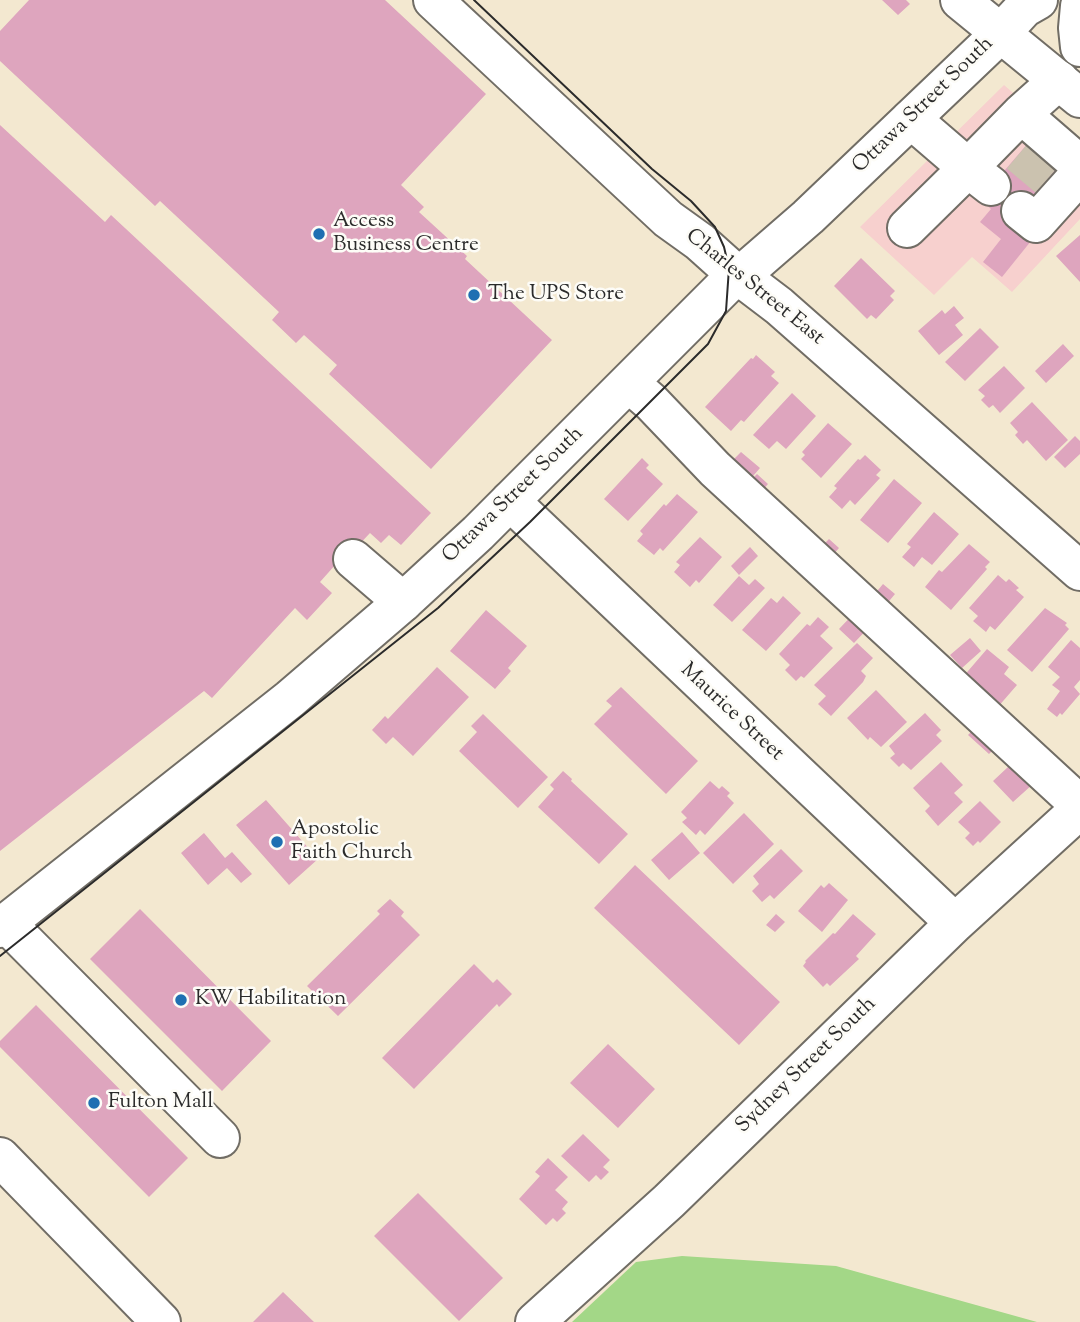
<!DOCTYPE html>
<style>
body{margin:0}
canvas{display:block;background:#f3e8d0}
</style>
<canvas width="1080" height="1322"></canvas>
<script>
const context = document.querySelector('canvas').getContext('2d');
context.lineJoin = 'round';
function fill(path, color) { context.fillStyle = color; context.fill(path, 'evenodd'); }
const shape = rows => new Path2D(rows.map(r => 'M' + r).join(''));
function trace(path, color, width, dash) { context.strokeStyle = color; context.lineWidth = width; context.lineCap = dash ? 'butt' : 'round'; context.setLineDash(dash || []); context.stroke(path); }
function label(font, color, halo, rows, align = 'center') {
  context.font = font + ' "Sorts Mill Goudy",serif'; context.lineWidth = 5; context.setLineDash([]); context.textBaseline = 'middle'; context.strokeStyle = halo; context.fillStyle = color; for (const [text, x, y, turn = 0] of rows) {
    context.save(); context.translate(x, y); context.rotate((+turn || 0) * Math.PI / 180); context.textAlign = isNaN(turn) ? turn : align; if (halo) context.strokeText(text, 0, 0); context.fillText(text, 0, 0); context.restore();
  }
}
fill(shape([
 [1004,85,1080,151,1080,219,1012,292,972,257,934,295,860,227]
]), '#f7d0ce');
fill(shape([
 [682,1256,836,1266,1037,1322,572,1322,636,1262]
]), '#a3d787');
fill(shape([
 [29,0,385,0,486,94,401,185,424,207,419,212,467,256,465,259,552,340,431,469,329,374,337,365,304,335,296,343,272,320,279,312,160,201,155,206,0,61,0,31],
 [882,0,906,0,910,4,898,15],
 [0,125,105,222,111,215,431,513,401,545,389,535,381,543,370,533,339,566,336,564,320,582,332,593,307,620,295,608,212,698,204,691,0,851],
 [1036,134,1065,160,1010,224,1031,241,1002,277,983,262,1001,239,980,222,991,209,980,199],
 [1080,235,1080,282,1056,256],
 [861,258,895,291,890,296,894,300,876,319,871,315,867,319,834,286],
 [954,306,964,318,955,325,963,335,939,355,918,331,942,310,945,314],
 [980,328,999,347,965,381,945,362],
 [1063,344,1074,356,1046,383,1035,371],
 [756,355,775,372,771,376,779,383,744,422,741,420,731,431,705,407,751,358,753,359],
 [1004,366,1025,388,1000,413,993,405,989,408,981,400,985,396,978,390],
 [792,393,816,416,786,449,777,441,769,449,753,435],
 [1032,402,1068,440,1046,461,1027,440,1023,444,1015,435,1018,432,1010,423],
 [828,423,852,444,821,478,801,459,805,455,802,452],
 [1075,436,1080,441,1080,454,1065,468,1054,457],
 [741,452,760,468,747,483,728,465],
 [865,455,881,470,876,475,880,478,855,505,850,500,842,509,829,497,837,488,834,486,858,459,860,460],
 [642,458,649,465,646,468,663,484,628,521,604,499],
 [757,474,768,484,760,493,749,482],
 [894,479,922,503,888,543,860,520],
 [677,494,698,512,663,551,660,548,654,555,637,541,643,534,640,531,664,504,666,506],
 [934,512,959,534,932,565,922,557,914,567,902,557,911,547,907,544],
 [700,537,722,557,699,583,696,580,690,587,674,572,680,565,676,562],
 [829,539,839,548,831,557,821,547],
 [969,544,990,562,985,567,987,569,951,610,925,587,939,570,942,572],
 [750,547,758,556,739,575,731,566],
 [998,575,1006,582,1009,579,1019,588,1016,590,1024,597,995,630,990,626,986,632,973,621,978,616,969,608],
 [739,576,749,585,755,579,765,588,732,622,713,605],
 [883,584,895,594,885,606,873,596],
 [783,596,801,613,766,651,742,630,771,598,777,603],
 [859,608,874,622,854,643,839,629],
 [1045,608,1067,623,1065,625,1069,629,1032,672,1007,650],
 [486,610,527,646,508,668,511,671,495,689,450,651],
 [818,617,829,627,820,636,833,648,804,678,801,676,796,681,785,670,790,665,779,654,807,624,810,626],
 [970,638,981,651,962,668,950,655],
 [1071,640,1080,648,1080,680,1074,687,1080,694,1062,715,1060,713,1057,717,1047,709,1060,691,1052,685,1060,677,1048,667],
 [857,643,873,658,861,671,866,676,863,682,831,716,818,704,826,696,814,685],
 [987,649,1009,667,1004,674,1017,685,997,708,962,678],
 [437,667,469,697,413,756,393,737,386,744,372,730,385,716,388,719],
 [621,687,698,761,666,794,594,724,612,706,606,701],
 [876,690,907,722,881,747,870,737,868,740,847,718],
 [925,713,941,730,936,735,942,741,911,770,903,763,899,767,890,758,895,754,889,746],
 [483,714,548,777,518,808,459,751,477,732,471,726],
 [984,719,1005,738,989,754,968,735],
 [1023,753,1043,775,1013,802,993,781],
 [941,762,963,785,954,793,963,802,938,826,925,811,930,806,913,788],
 [563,771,572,779,571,781,628,834,599,864,538,807,554,789,550,785],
 [710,781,719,789,722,786,730,793,727,796,734,803,705,835,700,830,696,835,682,822,687,818,681,812],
 [266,800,318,859,289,885,236,825],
 [980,801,1001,822,980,843,978,841,973,846,965,838,970,833,958,822],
 [744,813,774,844,733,884,703,853],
 [682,832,700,853,669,880,651,860],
 [204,833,225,858,232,852,252,874,241,883,227,868,208,885,181,853],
 [781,849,803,871,774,899,770,895,762,902,752,891,759,884,753,876],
 [635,865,780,1002,739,1045,594,908],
 [829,883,848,900,822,932,798,911,821,885,824,888],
 [390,899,404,912,401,916,420,935,338,1016,307,986,380,914,377,911],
 [140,909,271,1041,222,1091,90,959],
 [776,914,785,922,775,932,766,925],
 [853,914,876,934,856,956,859,959,830,986,827,983,823,987,803,966,806,962,805,961,833,933,835,934],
 [474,964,493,983,497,979,512,994,499,1007,497,1004,414,1089,382,1058],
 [36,1005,188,1158,149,1197,0,1047,0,1041],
 [608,1044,655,1089,618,1128,570,1083],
 [583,1134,610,1160,603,1167,609,1172,601,1180,596,1175,589,1182,561,1156],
 [548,1158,568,1177,555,1190,568,1202,562,1209,566,1213,557,1222,553,1218,546,1225,519,1199,540,1176,535,1172],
 [418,1193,503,1278,459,1321,374,1236],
 [283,1292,314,1322,253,1322]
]), '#dea5be');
trace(shape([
 [1019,154,1049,179]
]), '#cbc2af', 38, [38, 19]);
const minor = shape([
 [1021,114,1080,165],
 [991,186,968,168,1021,114,1059,80],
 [1021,211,1036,223,1080,174],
 [907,228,968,168,911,119],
 [629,383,651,402,715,469,1080,805],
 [510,501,955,923],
 [353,559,403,602],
 [6,923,220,1138],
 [0,1157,161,1322],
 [535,1322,669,1201,955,923,1080,809]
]);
const major = shape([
 [433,0,668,219,700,242,729,268,779,306,1080,571],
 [960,0,1080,98],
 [1080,6,1078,28,1080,47],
 [0,928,290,699,403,602,478,533,730,281,740,276,808,217,1000,34,1024,8,1038,0]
]);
trace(minor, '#716d65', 42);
trace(major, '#716d65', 42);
trace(minor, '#fff', 38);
trace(major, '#fff', 38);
trace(shape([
 [0,956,438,608,530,522,708,344,726,311,729,268,724,247,715,227,691,201,652,169,474,0]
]), '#2b2b2b', 2);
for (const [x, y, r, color] of [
 [319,234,7,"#1f6fb2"],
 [474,295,7,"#1f6fb2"],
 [277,842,7,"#1f6fb2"],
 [181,1000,7,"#1f6fb2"],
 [94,1103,7,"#1f6fb2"]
]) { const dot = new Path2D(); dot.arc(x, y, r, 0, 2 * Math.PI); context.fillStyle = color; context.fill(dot); trace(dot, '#fdfcf7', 2.5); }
label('21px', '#2b2b2b', '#fdfcf7', [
 ["Ottawa Street South",924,106,-44],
 ["Charles Street East",754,288,39],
 ["Ottawa Street South",514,496,-44],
 ["Maurice Street",731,713,43],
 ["Sydney Street South",807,1066,-44]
]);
label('21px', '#2b2b2b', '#fdfcf7', [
 ["Access",333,222],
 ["Business Centre",333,246],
 ["The UPS Store",488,295],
 ["Apostolic",291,830],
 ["Faith Church",291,854],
 ["KW Habilitation",195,1000],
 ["Fulton Mall",108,1103]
], 'left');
</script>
